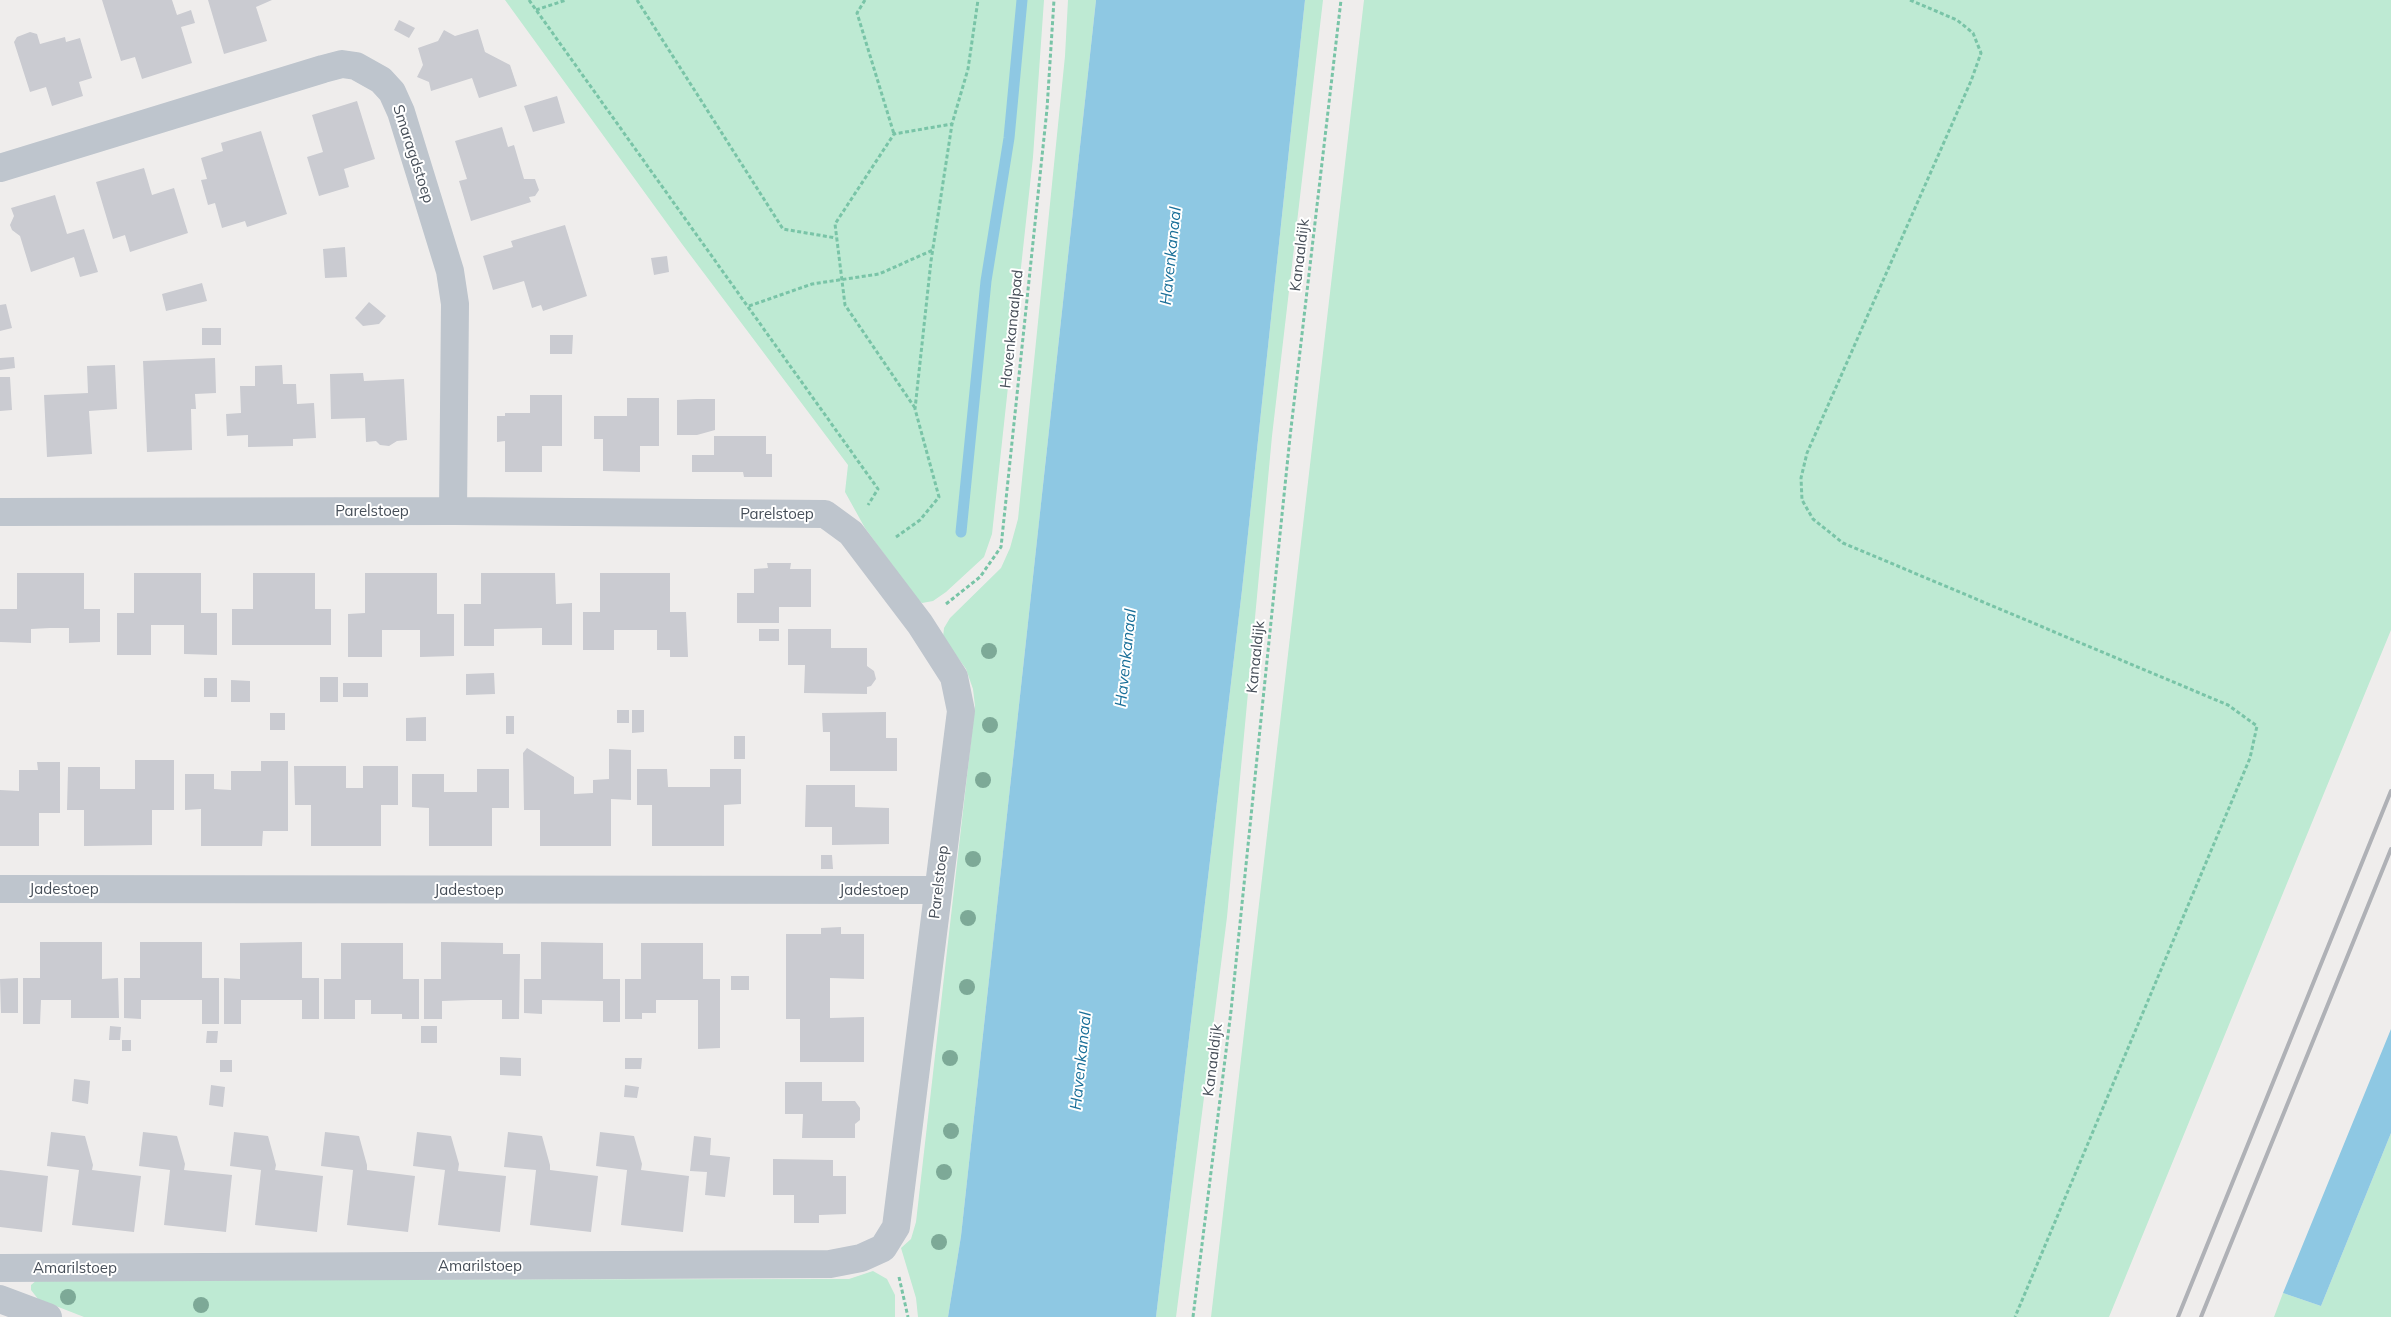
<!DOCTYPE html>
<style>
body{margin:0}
canvas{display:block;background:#efedec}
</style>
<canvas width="2391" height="1317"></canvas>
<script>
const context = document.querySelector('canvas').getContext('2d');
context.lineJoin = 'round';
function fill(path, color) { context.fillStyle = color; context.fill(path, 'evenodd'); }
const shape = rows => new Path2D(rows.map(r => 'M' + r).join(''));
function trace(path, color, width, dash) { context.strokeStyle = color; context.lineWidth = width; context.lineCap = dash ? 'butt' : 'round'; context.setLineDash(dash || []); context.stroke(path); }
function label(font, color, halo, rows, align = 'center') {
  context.font = font + ' Mulish,sans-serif'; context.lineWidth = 4; context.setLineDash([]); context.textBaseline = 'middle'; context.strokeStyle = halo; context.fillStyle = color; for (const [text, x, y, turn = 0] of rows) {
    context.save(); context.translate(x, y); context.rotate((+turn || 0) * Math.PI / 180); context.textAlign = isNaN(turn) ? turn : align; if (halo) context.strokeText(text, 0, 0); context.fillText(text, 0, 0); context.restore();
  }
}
fill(shape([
 [505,0,1044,0,1033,157,992,534,984,557,946,592,933,601,922,603,917,599,865,528,845,492,848,465,682,244],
 [1068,0,1096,0,961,1236,948,1317,918,1317,916,1298,901,1248,911,1239,916,1222,975,706,973,689,966,669,943,637,944,628,950,618,1001,568,1010,548,1018,519,1065,56],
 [1305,0,1323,0,1272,436,1227,917,1176,1317,1156,1317,1242,590],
 [1364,0,2391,0,2391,630,2109,1317,1211,1317],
 [2391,1133,2391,1317,2274,1317,2283,1293,2321,1306],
 [873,1271,887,1279,895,1295,895,1317,84,1317,38,1299,31,1290,31,1285,37,1280,849,1279]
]), '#beead3');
fill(shape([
 [1096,0,1305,0,1242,590,1156,1317,948,1317,961,1236],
 [2391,1029,2391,1133,2321,1306,2283,1293]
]), '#8ec8e3');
trace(shape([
 [961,532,986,281,1009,138,1022,0]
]), '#8ec8e3', 11);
fill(shape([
 [102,0,172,0,177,15,191,10,195,23,181,27,192,63,142,79,135,57,121,61],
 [208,0,272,0,256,7,267,41,224,54],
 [399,20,415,28,409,38,394,30],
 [478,29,485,52,510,65,517,86,479,98,472,78,431,91,429,82,417,77,423,65,418,48,438,41,444,30,455,36],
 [30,32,37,34,40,44,65,37,66,42,80,38,92,78,79,82,83,96,52,106,46,87,30,92,14,42,17,37],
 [557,96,565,123,533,132,524,106],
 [357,101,375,159,344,169,349,187,319,196,307,157,323,152,312,115],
 [502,127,508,147,514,145,524,179,535,179,539,190,535,196,529,197,531,202,471,221,459,181,467,179,455,141],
 [261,131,287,214,247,227,245,221,222,228,215,203,208,205,201,180,207,179,201,158,223,151,221,143],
 [144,168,152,195,174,188,188,233,130,252,125,235,113,239,96,182],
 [55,195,67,234,84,229,98,272,80,277,74,257,31,272,20,236,12,230,10,225,14,216,11,208],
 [565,225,587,296,543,311,541,305,532,308,524,281,493,290,483,256,513,247,511,241],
 [345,247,347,277,325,278,323,249],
 [667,256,669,272,654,275,651,258],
 [202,283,207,301,166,311,162,294],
 [369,302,386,316,379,324,363,326,355,318],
 [6,304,12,328,0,331,0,305],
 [202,328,221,328,221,345,202,345],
 [550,335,573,335,572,354,550,354],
 [14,357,15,368,0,370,0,358],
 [215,358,216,393,195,394,196,409,191,409,192,450,147,452,143,361],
 [115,365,117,409,89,411,92,454,47,457,44,395,88,393,87,366],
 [282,365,283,384,296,384,297,404,314,403,316,438,293,439,293,446,248,447,248,435,227,436,226,414,241,413,240,386,255,386,255,366],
 [363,373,364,381,404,379,407,440,397,441,389,446,380,445,376,441,366,442,365,418,331,419,330,374],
 [0,377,10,377,12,410,0,411],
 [530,395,562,395,562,446,542,446,542,472,505,472,505,441,497,442,497,416,505,416,505,413,530,413],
 [627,398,659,398,659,446,640,446,640,472,603,471,603,439,594,439,594,416,627,416],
 [696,399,715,399,715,430,697,435,677,435,677,400],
 [714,436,766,436,766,454,772,454,772,477,744,477,743,472,692,472,692,455,714,455],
 [767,563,791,563,790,569,811,569,811,607,779,607,779,623,737,623,737,593,754,593,754,569,768,568],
 [17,573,84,573,84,609,100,609,100,642,69,643,69,628,50,628,31,629,31,643,0,642,0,609,17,609],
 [134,573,201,573,201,613,217,613,217,655,184,654,184,625,151,625,151,655,117,655,117,613,134,613],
 [253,573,315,573,315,609,331,609,331,645,232,645,232,609,253,609],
 [365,573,437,573,437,614,454,614,454,656,420,657,420,630,382,630,382,657,348,657,348,614,365,613],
 [481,573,555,573,556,604,572,603,572,645,542,645,542,628,494,629,494,646,464,646,464,604,481,604],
 [600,573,670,573,670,612,686,612,688,657,670,657,670,650,657,650,657,630,614,630,614,650,583,650,583,612,600,612],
 [759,629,779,629,779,641,759,641],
 [788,629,831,629,831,648,867,648,867,666,874,671,876,679,871,686,867,687,867,694,804,693,805,665,788,665],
 [494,673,495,694,466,695,466,674],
 [320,677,338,677,338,702,320,702],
 [204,678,217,678,217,697,204,697],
 [231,680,250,681,250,702,231,702],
 [343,683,368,683,368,697,343,697],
 [617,710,629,710,629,723,617,723],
 [632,710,644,710,644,732,632,733],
 [886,712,886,738,897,738,897,771,830,771,830,732,823,732,822,713],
 [270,713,285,713,285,730,270,730],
 [506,716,514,716,514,734,506,734],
 [426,717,426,741,406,741,406,718],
 [734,736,745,736,745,759,734,759],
 [527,748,574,777,574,794,593,793,593,780,609,779,609,749,631,750,631,800,611,799,611,846,540,846,540,810,524,810,523,753],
 [135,760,174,760,174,810,152,810,152,845,84,846,84,810,67,810,68,767,100,767,100,789,135,789],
 [261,761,288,761,288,831,263,831,262,846,201,846,201,809,185,810,185,774,214,774,214,789,231,790,231,771,261,771],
 [37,762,60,762,60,813,39,813,39,846,0,846,0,790,19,791,19,770,38,770],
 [294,766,346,766,346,788,363,788,363,766,398,766,398,805,381,805,381,846,311,846,311,805,295,805],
 [477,769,509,769,509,808,492,808,492,846,429,846,429,808,412,807,412,774,444,774,444,792,477,792],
 [637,769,667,769,668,787,710,787,710,769,741,769,741,804,724,805,724,846,652,846,652,805,637,805],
 [806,785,855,785,855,807,889,808,889,844,832,845,832,827,805,827],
 [821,855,832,855,833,869,821,869],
 [841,927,841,934,864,934,864,979,830,978,830,1018,864,1017,864,1062,800,1062,800,1019,786,1019,786,934,821,934,821,928],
 [40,942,102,942,102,979,118,978,119,1018,71,1018,71,1000,41,1000,40,1024,23,1024,23,978,40,978],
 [140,942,202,942,202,978,219,978,219,1024,202,1024,202,1000,141,1000,141,1019,124,1018,124,978,140,978],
 [302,942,302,978,319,978,319,1019,302,1019,302,1000,241,1000,241,1024,224,1024,224,978,240,979,240,943],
 [441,942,503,943,503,954,520,954,519,1019,502,1019,502,1000,472,1000,442,1001,442,1019,424,1019,424,979,441,979],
 [541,942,603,943,603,979,620,979,620,1022,603,1022,603,1001,542,1000,542,1014,524,1013,524,979,541,979],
 [341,943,403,943,403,979,419,979,419,1019,402,1019,402,1014,371,1014,371,1000,355,1000,355,1019,324,1019,324,979,341,979],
 [641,943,703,943,703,979,720,979,720,1048,698,1049,698,1000,656,1000,656,1013,642,1013,642,1019,625,1019,625,979,641,979],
 [731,976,749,976,749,990,731,990],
 [18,978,18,1013,1,1013,0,979],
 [110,1026,121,1027,120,1040,109,1040],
 [421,1026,437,1026,437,1043,421,1043],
 [207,1031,218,1031,217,1043,206,1043],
 [122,1040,131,1040,131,1051,122,1051],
 [500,1057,521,1058,521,1076,500,1075],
 [625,1058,642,1058,641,1069,625,1069],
 [220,1060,232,1060,232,1072,220,1072],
 [74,1079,90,1081,88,1104,72,1101],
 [785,1082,822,1082,822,1101,855,1101,860,1108,860,1120,855,1124,855,1138,802,1138,803,1114,785,1114],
 [211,1085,225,1087,223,1107,209,1105],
 [625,1085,639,1087,637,1098,624,1097],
 [51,1132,85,1136,93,1165,92,1170,141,1176,134,1232,72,1225,79,1170,47,1166],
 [143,1132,177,1136,185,1164,184,1170,232,1175,226,1232,164,1225,170,1170,139,1166],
 [234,1132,268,1136,276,1165,275,1170,323,1176,317,1232,255,1225,261,1170,230,1166],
 [325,1132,359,1136,367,1165,367,1170,415,1176,408,1232,347,1225,353,1170,321,1166],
 [417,1132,451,1136,459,1164,458,1171,506,1176,500,1232,438,1225,445,1170,413,1166],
 [508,1132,542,1136,550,1165,550,1170,598,1176,591,1232,530,1225,536,1170,504,1167],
 [600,1132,634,1136,642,1164,641,1170,689,1176,683,1232,621,1225,627,1170,596,1166],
 [694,1136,711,1138,710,1155,730,1157,725,1197,705,1195,707,1172,690,1171],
 [773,1159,833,1160,833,1176,846,1176,846,1214,819,1215,819,1223,794,1223,794,1195,773,1195],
 [0,1170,48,1176,42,1232,0,1227]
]), '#cacbd1');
trace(shape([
 [529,0,878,489,868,505],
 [637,0,783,229,836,238],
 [865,0,857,13,894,134],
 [1910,0,1957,20,1973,33,1981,53,1971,81,1807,453,1801,478,1802,500,1813,519,1843,543,2228,705,2257,726,2250,758,2015,1317],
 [536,10,566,0],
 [749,306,812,284,879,274,933,250],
 [915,408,845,305,835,224,894,134,952,124],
 [896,537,920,520,939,497,915,409,931,261,952,124,968,69,978,0],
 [946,604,980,577,1001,547,1047,109,1054,0],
 [899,1277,908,1317],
 [1193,1317,1231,1011,1290,437,1341,0]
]), '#79c4a7', 3, [4, 2.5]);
trace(shape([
 [0,168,323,69,342,64,356,66,381,80,392,92,401,112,450,271,455,304,453,511],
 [0,512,453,511,825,514,851,533,920,624,954,677,961,711,896,1227,883,1248,861,1258,830,1264,0,1268],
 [0,889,937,890],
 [0,1299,48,1317]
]), '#bec5cd', 28);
trace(shape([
 [2178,1317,2391,791],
 [2201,1317,2391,849]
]), '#afb1b6', 4);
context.fillStyle = '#7da997';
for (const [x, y] of [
 [989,651],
 [990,725],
 [983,780],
 [973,859],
 [968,918],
 [967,987],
 [950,1058],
 [951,1131],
 [944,1172],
 [939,1242],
 [68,1297],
 [201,1305]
]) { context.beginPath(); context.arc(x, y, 8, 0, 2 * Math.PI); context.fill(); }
label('15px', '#464e58', '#fff', [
 ["Smaragdstoep",413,154,72],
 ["Kanaaldijk",1300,255,-83],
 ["Havenkanaalpad",1012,329,-84],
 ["Parelstoep",372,511],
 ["Parelstoep",777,514],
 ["Kanaaldijk",1256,657,-84],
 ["Parelstoep",939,882,-83],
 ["Jadestoep",64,889],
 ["Jadestoep",469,890],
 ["Jadestoep",874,890],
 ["Kanaaldijk",1213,1060,-83],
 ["Amarilstoep",480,1266],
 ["Amarilstoep",75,1268]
]);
label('italic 16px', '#196f98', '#fff', [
 ["Havenkanaal",1171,256,-84],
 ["Havenkanaal",1126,658,-84],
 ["Havenkanaal",1081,1061,-84]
]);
</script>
